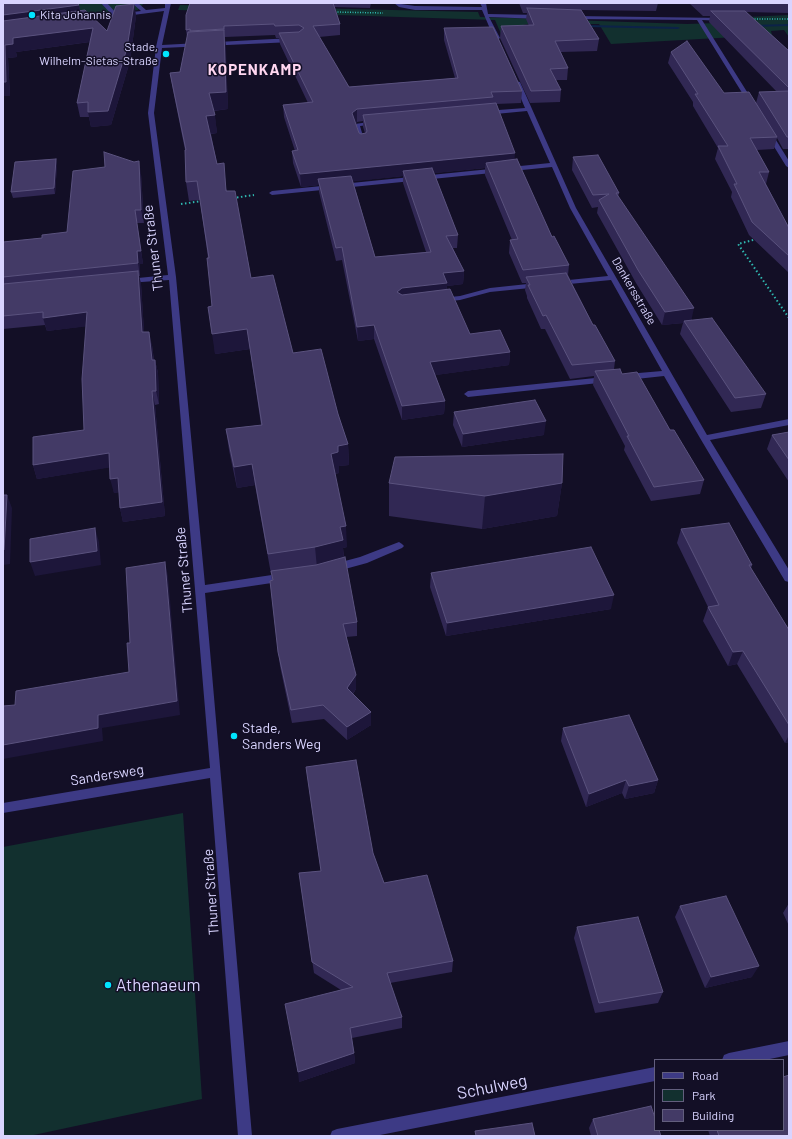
<!DOCTYPE html>
<meta charset="utf-8">
<style>
body{margin:0}
#map{position:relative;width:792px;height:1139px;overflow:hidden;background:#130f26;font-family:Barlow,sans-serif}
canvas{display:block}
.frame{position:absolute;inset:0;border:4px solid #d9d4ff;pointer-events:none}
.legend{position:absolute;left:654px;top:1059px;width:130px;height:72px;box-sizing:border-box;background:#130f26;border:1px solid #625e7d;margin:0;padding:5px 7px;list-style:none;font-size:12px;color:#d9d4ff}
.legend li{display:flex;align-items:center;gap:8px;height:20px}
.legend b{width:20px;border:1px solid #625e7d}
</style>
<div id="map">
<canvas width="792" height="1139"></canvas>
<div class="frame"></div>
<ul class="legend">
<li><b style="height:5px;background:#3d3a85"></b>Road</li>
<li><b style="height:11px;background:#12302f"></b>Park</li>
<li><b style="height:11px;background:#433a66"></b>Building</li>
</ul>
</div>
<script>
const context = document.querySelector('canvas').getContext('2d');
context.lineJoin = 'round';
function fill(path, color) { context.fillStyle = color; context.fill(path, 'evenodd'); }
const shape = rows => new Path2D(rows.map(r => 'M' + r).join(''));
function trace(path, color, width, dash) { context.strokeStyle = color; context.lineWidth = width; context.lineCap = dash ? 'butt' : 'round'; context.setLineDash(dash || []); context.stroke(path); }
function label(font, color, halo, rows, align = 'center') {
  context.font = font + ' Barlow,sans-serif'; context.lineWidth = 3; context.setLineDash([]); context.textBaseline = 'middle'; context.strokeStyle = halo; context.fillStyle = color; for (const [text, x, y, turn = 0] of rows) {
    context.save(); context.translate(x, y); context.rotate((+turn || 0) * Math.PI / 180); context.textAlign = isNaN(turn) ? turn : align; if (halo) context.strokeText(text, 0, 0); context.fillText(text, 0, 0); context.restore();
  }
}
fill(shape([
 [3,3,144,3,138,10,31,23],
 [180,5,478,12,480,17,687,24,747,22,746,17,789,15,789,37,784,30,771,31,772,35,611,44,599,24,528,24,518,26,501,34,495,20,178,10],
 [183,813,202,1099,29,1136,3,1136,3,847]
]), '#12302f');
fill(shape([
 [789,24,789,26,750,27,748,26,750,25,789,24],
 [588,25,678,27,680,28,678,29,586,27,586,26,588,25]
]), '#0c2248');
trace(shape([
 [335,12,383,13],
 [752,19,789,19]
]), '#2fb8b0', 1.5, [1, 1.5]);
trace(shape([
 [233,198,254,195],
 [181,204,202,201],
 [757,239,738,244,789,318]
]), '#2fb8b0', 2, [1.5, 2.5]);
fill(shape([
 [101,3,107,3,117,14,141,11,132,3,138,3,146,10,165,8,165,3,171,3,162,45,292,38,295,40,292,42,162,48,154,113,176,277,205,585,285,573,289,574,290,577,289,580,285,581,205,593,252,1136,238,1136,210,778,3,813,3,803,210,768,169,280,128,283,124,281,128,279,168,275,148,113,156,47,164,11,79,22,78,21,81,19,112,15,101,3],
 [394,3,415,6,482,7,480,3,486,3,488,14,540,15,543,17,540,19,489,17,500,38,497,40,494,38,482,10,415,10,399,7,394,3],
 [574,16,724,18,725,19,722,21,702,20,754,103,749,104,697,20,572,19,572,17,574,16],
 [515,81,520,82,576,208,707,435,789,419,789,425,710,440,789,570,789,582,785,581,700,438,664,376,627,380,623,377,627,374,662,371,611,280,559,285,555,283,559,281,608,276,570,208,552,167,272,195,269,193,272,191,550,163,527,111,485,115,482,113,485,111,525,108,514,82,515,81],
 [376,121,378,122,378,124,360,126,365,143,360,144,355,124,376,121],
 [768,130,771,132,789,161,789,168,786,166,765,132,768,130],
 [537,283,540,283,540,287,490,292,460,300,441,302,437,300,441,298,460,296,490,288,537,283],
 [605,377,608,378,609,380,608,382,468,397,464,394,468,391,605,377],
 [399,542,402,544,404,546,402,548,367,563,334,572,330,571,329,568,330,565,360,557,399,542],
 [789,1041,789,1055,765,1060,722,1060,724,1055,729,1053,789,1041],
 [655,1067,655,1081,375,1136,330,1136,332,1131,337,1129,655,1067]
]), '#3d3a85');
fill(shape([
 [3,3,79,5,80,11,107,31,134,4,136,16,130,61,111,125,91,127,89,117,80,117,77,103,90,42,16,52,17,57,8,58,10,96,3,96],
 [190,3,371,3,370,8,335,7,340,24,340,35,319,37,349,87,455,78,444,40,444,28,522,91,521,103,496,104,514,160,552,237,569,265,568,275,593,325,615,361,614,369,622,374,670,430,704,480,700,494,651,501,624,450,625,446,593,385,594,376,570,379,545,329,541,329,527,298,527,296,525,290,526,283,522,283,509,253,510,240,512,240,485,175,485,168,434,173,458,235,457,248,453,248,464,271,463,284,447,286,447,290,470,334,510,352,509,365,435,375,445,401,444,414,402,420,374,339,358,341,342,260,336,261,319,192,319,185,301,187,293,163,292,151,295,151,284,117,283,105,308,103,280,44,279,38,276,38,275,35,225,37,228,109,214,111,217,133,211,134,217,164,227,191,251,278,293,353,338,414,348,444,349,465,339,466,339,473,335,474,347,547,343,548,344,557,357,622,357,636,346,637,356,689,353,694,371,712,371,725,347,740,324,719,292,723,280,666,270,581,272,580,271,574,255,485,237,488,229,450,226,429,261,425,250,349,215,354,212,306,208,258,200,200,189,201,186,182,185,150,173,90,170,73,180,72,187,37,186,30],
 [363,121,363,127,365,133,361,134,359,133,356,123,357,122],
 [403,176,403,183,426,252,375,257,353,181],
 [519,3,658,3,656,11,581,10,599,39,597,51,561,52,568,68,567,80,556,80,561,90,560,102,530,103,500,38,501,26,529,26,526,19,527,13,523,13],
 [689,3,789,3,789,13,746,12,789,51,789,149,783,149,777,138,774,149,757,150,769,172,766,184,789,228,789,273,749,235,731,197,732,192,715,159,718,148,693,106,693,102,668,63,671,52,724,93,756,103,759,92,777,92,709,22,710,16,703,16],
 [573,157,619,193,618,197,692,320,766,394,761,408,731,412,680,334,683,323,662,325,636,283,597,213,598,207,592,208,572,170],
 [56,159,57,165,55,194,13,198,11,192],
 [141,174,144,223,137,223,143,264,140,264,140,276,139,276,141,284,144,332,152,345,154,360,155,360,158,373,159,404,155,405,165,516,123,522,120,508,119,492,114,493,110,467,37,479,33,465,84,430,86,326,47,331,45,325,3,329,3,242,42,238,67,232],
 [454,412,544,435,462,447,453,425],
 [789,432,789,482,767,449,772,435],
 [389,483,562,483,557,516,482,529,389,516],
 [681,529,752,565,751,569,789,630,789,742,785,743,737,664,728,666,703,621,708,607,677,543],
 [431,573,611,609,446,636,430,587],
 [563,728,658,780,654,793,625,799,622,793,586,807,561,741],
 [306,767,373,853,384,883,453,961,452,972,390,983,402,1017,402,1028,352,1038,354,1053,355,1063,299,1082,341,990,314,973,299,873,321,871],
 [789,903,789,926,783,913],
 [680,906,752,977,705,988,675,917],
 [577,927,663,992,658,1003,595,1013,574,938],
 [593,1119,661,1136,591,1136,589,1128],
 [708,1130,783,1130,789,1136,710,1136]
]), '#312854');
fill(shape([
 [134,4,136,16,130,61,111,125,91,127,88,112],
 [79,5,81,18,3,28,3,15],
 [93,28,96,41,16,52,17,57,8,58,10,96,3,96,5,45,13,38],
 [224,30,226,47,228,109,211,111,209,93],
 [357,109,357,122,353,126,352,113],
 [215,115,217,133,209,134,206,116],
 [515,153,514,165,486,163,485,168,405,176,403,171,403,176,320,185,318,179,319,185,301,187,300,174],
 [56,159,57,165,55,194,54,188],
 [139,161,141,174,144,223,141,210],
 [135,210,143,264,140,264,140,276,138,263],
 [138,271,141,284,145,346,142,332],
 [464,271,463,284,447,286,446,296,402,302,397,292,402,288,443,273],
 [694,308,691,322,684,321,683,323,662,325,665,312],
 [87,312,90,326,47,331,43,318],
 [374,325,374,339,358,341,357,327],
 [247,329,250,349,215,354,212,334],
 [149,332,152,345,155,373,152,360],
 [510,352,509,365,429,376,430,362],
 [155,360,158,373,159,404,156,391],
 [152,391,155,405,165,516,123,522,120,508],
 [445,401,444,414,402,420,402,406],
 [546,421,544,435,462,447,463,434],
 [348,444,349,465,339,466,339,473,332,474,331,454,338,446],
 [109,453,113,467,37,479,33,465],
 [252,464,255,485,237,488,234,467],
 [118,478,122,492,114,493,110,479],
 [562,483,557,516,482,529,485,496],
 [7,495,12,508,10,564,3,565,3,550],
 [346,526,347,547,343,548,344,560,317,568,315,547,340,527],
 [95,528,99,542,101,565,35,576,30,562],
 [165,562,168,576,180,715,102,728,103,741,3,759,3,745,98,715,177,701],
 [614,595,611,609,446,636,447,623],
 [743,651,737,664,728,666,733,652],
 [356,675,356,689,347,701,347,688],
 [371,712,371,725,347,740,347,727],
 [789,735,789,742,785,743],
 [626,780,622,793,586,807,589,794],
 [658,780,654,793,625,799,629,786],
 [759,966,752,977,705,988,711,977],
 [354,1053,355,1063,299,1082,298,1072]
]), '#1d163a');
const building = shape([
 [3,3,77,3,79,5,3,15,3,3],
 [190,3,333,3,340,24,313,26,349,87,458,78,444,28,493,27,522,91,491,92,493,97,357,109,352,113,359,133,361,134,366,133,367,131,363,115,496,103,515,153,300,174,292,151,298,150,283,105,313,102,279,33,299,32,304,28,299,25,275,26,274,24,224,26,224,29,190,31,190,29,186,30,186,15,190,3],
 [134,4,127,48,108,111,88,112,88,102,77,103,93,28,13,38,13,44,5,45,6,82,3,82,3,21,85,10,107,31,116,6,134,4],
 [527,8,581,10,599,39,555,41,568,68,550,69,561,90,531,91,501,26,534,25,527,8],
 [711,11,745,11,789,51,789,88,711,11],
 [224,30,226,92,209,93,215,115,206,116,217,164,224,163,226,191,235,191,251,278,273,275,293,353,321,349,338,414,348,444,338,446,338,452,331,454,346,526,340,527,343,540,315,547,268,554,252,464,234,467,226,429,262,425,247,329,212,334,208,307,212,306,207,258,209,258,197,181,186,182,185,150,186,150,170,73,180,72,188,32,224,30],
 [687,41,724,93,749,92,777,137,750,138,769,172,759,172,789,228,789,256,752,222,734,184,737,184,718,146,728,146,695,94,698,94,671,52,687,41],
 [789,91,789,137,787,137,759,92,789,91],
 [104,152,134,162,139,161,141,210,135,210,141,251,137,251,138,263,3,277,3,242,42,238,42,235,67,232,73,171,105,167,104,152],
 [598,155,619,193,616,193,694,308,665,312,638,270,599,200,609,194,593,195,573,157,598,155],
 [56,159,54,188,11,192,15,162,56,159],
 [517,159,552,237,554,236,569,265,523,270,510,240,518,239,486,163,517,159],
 [432,168,458,235,446,236,464,271,443,273,447,283,402,288,397,292,402,295,450,289,470,334,500,330,510,352,430,362,445,401,402,406,374,325,357,327,342,247,336,248,318,179,351,176,375,257,431,252,403,171,432,168],
 [138,271,142,332,149,332,152,360,155,360,156,391,152,391,162,502,120,508,118,478,110,479,109,453,33,465,33,437,84,430,82,379,87,312,43,318,43,312,3,316,3,284,138,271],
 [566,273,593,325,595,325,615,361,572,365,546,315,543,316,528,285,530,285,526,277,566,273],
 [712,318,766,394,735,398,684,321,712,318],
 [620,369,622,374,637,372,670,430,674,430,704,480,654,487,627,436,629,436,595,371,620,369],
 [535,400,546,421,463,434,454,412,535,400],
 [789,432,789,460,772,435,789,432],
 [563,454,562,483,485,496,389,483,395,457,563,454],
 [3,495,7,495,4,550,3,550,3,495],
 [729,523,752,565,749,565,789,630,789,725,743,651,733,652,708,607,719,605,681,529,729,523],
 [95,528,97,551,30,562,30,539,95,528],
 [591,547,614,595,447,623,431,573,591,547],
 [345,557,357,622,343,624,356,675,347,688,371,712,347,727,323,705,291,710,278,652,270,581,273,580,271,571,316,565,345,557],
 [165,562,177,701,98,715,98,728,3,745,3,706,15,705,16,691,129,672,127,643,130,643,126,568,165,562],
 [629,715,658,780,629,786,626,780,589,794,563,728,629,715],
 [356,760,373,853,384,883,427,875,453,961,387,973,402,1017,350,1028,354,1053,298,1072,285,1004,353,987,312,962,299,873,321,871,306,767,356,760],
 [726,896,759,966,711,977,680,906,726,896],
 [638,917,663,992,599,1003,577,927,638,917],
 [789,1075,789,1136,719,1136,717,1130,783,1130,783,1077,789,1075],
 [651,1106,655,1118,655,1130,659,1130,661,1136,598,1136,593,1119,651,1106],
 [532,1123,535,1136,476,1136,475,1131,532,1123]
]);
fill(building, '#433a66');
trace(building, '#5a527e', 1);
for (const [x, y, r, color] of [
 [32,15,4,"#00e5ff"],
 [166,54,4,"#00e5ff"],
 [234,736,4,"#00e5ff"],
 [108,985,4,"#00e5ff"]
]) { const dot = new Path2D(); dot.arc(x, y, r, 0, 2 * Math.PI); context.fillStyle = color; context.fill(dot); trace(dot, '#130f26', 1.5); }
label('12px', '#d9d4ff', '#130f26', [
 ["Kita Johannis",40,15],
 ["Stade,",158,47,"right"],
 ["Wilhelm-Sietas-Straße",158,61,"right"]
], 'left');
label('12px', '#d9d4ff', '#130f26', [
 ["Dankersstraße",634,291,60]
]);
label('14px', '#d9d4ff', '#130f26', [
 ["Thuner Straße",153,248,-97],
 ["Thuner Straße",184,570,-95],
 ["Sandersweg",107,775,-9],
 ["Thuner Straße",211,892,-94]
]);
label('14px', '#d9d4ff', '#130f26', [
 ["Stade,",242,728],
 ["Sanders Weg",242,744]
], 'left');
context.letterSpacing = '1px';
label('bold 15px', '#ffd6f0', '#130f26', [
 ["KOPENKAMP",255,70]
]);
context.letterSpacing = '0px';
label('17px', '#d9d4ff', '#130f26', [
 ["Athenaeum",116,985]
], 'left');
label('17px', '#d9d4ff', '#130f26', [
 ["Schulweg",492,1087,-11]
]);
</script>
